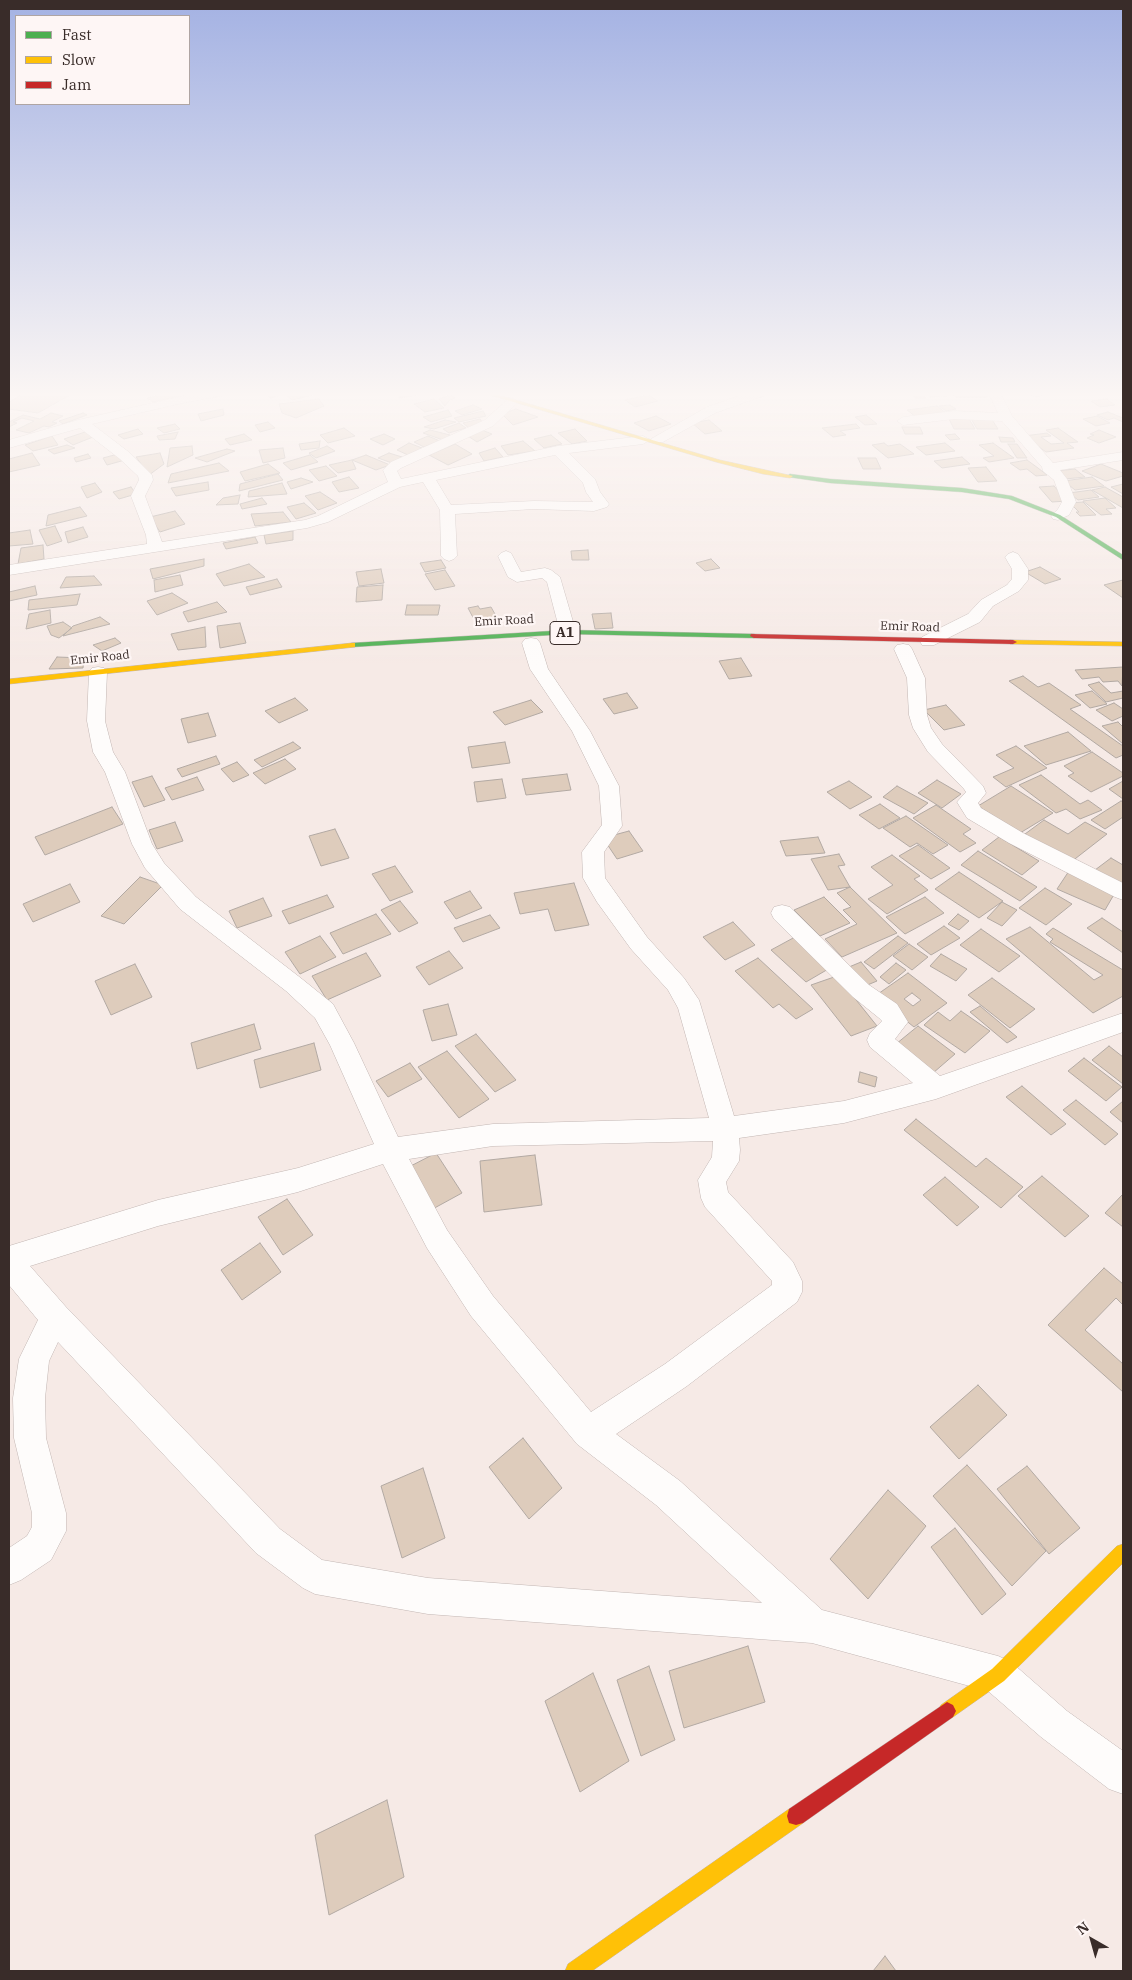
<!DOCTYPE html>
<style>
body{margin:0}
#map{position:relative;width:1132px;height:1980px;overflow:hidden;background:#f6eae6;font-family:"IBM Plex Serif",serif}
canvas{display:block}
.frame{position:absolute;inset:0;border:10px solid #392c29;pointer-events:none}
.legend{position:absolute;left:15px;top:15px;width:175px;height:90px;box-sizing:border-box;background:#fef6f5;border:1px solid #afa5a3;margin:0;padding:6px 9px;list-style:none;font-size:15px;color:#392c29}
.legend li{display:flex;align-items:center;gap:10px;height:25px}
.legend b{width:25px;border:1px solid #afa5a3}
.north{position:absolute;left:1067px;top:1915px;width:50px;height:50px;-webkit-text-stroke:4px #fef6f5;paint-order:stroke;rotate:322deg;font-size:14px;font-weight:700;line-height:20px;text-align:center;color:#392c29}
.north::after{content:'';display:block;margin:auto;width:18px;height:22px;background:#392c29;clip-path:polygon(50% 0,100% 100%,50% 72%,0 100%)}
</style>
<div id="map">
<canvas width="1132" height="1980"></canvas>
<div class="frame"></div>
<ul class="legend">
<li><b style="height:6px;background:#4caf50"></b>Fast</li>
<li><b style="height:6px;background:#ffc107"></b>Slow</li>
<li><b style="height:6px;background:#c62828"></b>Jam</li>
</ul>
<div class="north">N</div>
</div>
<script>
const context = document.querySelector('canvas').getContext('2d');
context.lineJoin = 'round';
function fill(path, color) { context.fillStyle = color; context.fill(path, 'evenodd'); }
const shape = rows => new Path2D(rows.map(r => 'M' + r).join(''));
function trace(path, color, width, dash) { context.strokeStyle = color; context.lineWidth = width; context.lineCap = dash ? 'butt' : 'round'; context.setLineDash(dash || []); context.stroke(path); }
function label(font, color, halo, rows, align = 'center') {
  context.font = font + ' "IBM Plex Serif",serif'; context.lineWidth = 4.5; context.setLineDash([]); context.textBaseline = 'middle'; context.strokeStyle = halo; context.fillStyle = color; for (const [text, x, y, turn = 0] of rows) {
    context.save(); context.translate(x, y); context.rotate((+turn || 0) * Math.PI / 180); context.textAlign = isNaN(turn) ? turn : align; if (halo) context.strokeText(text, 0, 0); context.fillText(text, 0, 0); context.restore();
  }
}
const building = shape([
 [27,392,53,392,70,395,38,413,9,409,9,402,27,392],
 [172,392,179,392,183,395,153,402,147,398,172,392],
 [267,392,286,392,287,393,270,398,267,392],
 [294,392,323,392,292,400,286,395,294,392],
 [399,392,420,392,420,394,399,398,399,392],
 [909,392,920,392,926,398,916,398,909,392],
 [926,392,951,392,954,395,930,397,926,392],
 [953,392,984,392,987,397,956,397,953,392],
 [1023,392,1039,392,1044,394,1037,397,1023,392],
 [450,395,455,398,450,400,445,406,439,399,450,395],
 [648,395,658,401,635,407,625,400,648,395],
 [319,399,324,406,296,418,282,413,279,404,319,399],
 [434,399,444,408,425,412,414,404,434,399],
 [1107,399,1115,405,1100,407,1091,401,1107,399],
 [473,405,482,409,462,415,455,411,473,405],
 [950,405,956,409,946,411,939,406,950,405],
 [937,406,946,413,916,417,907,410,937,406],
 [223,409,224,415,201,421,198,414,223,409],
 [516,409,538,417,513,425,502,414,516,409],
 [448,410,452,416,431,422,423,417,448,410],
 [483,411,486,416,459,422,454,418,483,411],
 [1108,412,1123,418,1123,422,1114,418,1108,420,1097,415,1108,412],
 [51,413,63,416,52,422,57,423,49,427,44,426,29,433,16,430,34,421,22,418,13,422,17,423,9,427,9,422,23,415,40,419,51,413],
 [83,413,87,415,63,424,59,421,83,413],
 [866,415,877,424,865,425,855,417,866,415],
 [656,416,671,424,649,431,634,423,656,416],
 [1097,416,1110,423,1096,426,1083,419,1097,416],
 [948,417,968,417,975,429,954,429,948,417],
 [970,417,991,418,998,429,977,429,970,417],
 [480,419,484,424,470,429,463,423,480,419],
 [445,420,456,422,434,429,424,427,445,420],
 [709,420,722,431,705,434,692,423,709,420],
 [268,422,275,428,260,432,255,425,268,422],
 [459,423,466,428,449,433,443,429,459,423],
 [175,424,180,429,164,433,157,428,175,424],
 [856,424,860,428,840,431,846,435,833,437,822,428,856,424],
 [902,427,920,427,923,434,905,434,902,427],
 [344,428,355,436,328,443,320,435,344,428],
 [1058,428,1078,442,1067,443,1074,448,1046,452,1024,436,1047,433,1051,436,1041,437,1051,444,1064,443,1046,430,1058,428],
 [138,429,143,434,124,439,118,435,138,429],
 [575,429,587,441,572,444,558,433,575,429],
 [430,430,450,435,443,440,423,433,430,430],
 [482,430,492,434,477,442,468,436,482,430],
 [1099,430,1116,437,1099,443,1087,438,1094,435,1090,434,1099,430],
 [85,432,93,437,73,445,64,439,85,432],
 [178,432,175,439,159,440,157,436,178,432],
 [244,434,252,440,230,445,225,439,244,434],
 [384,434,395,439,383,445,370,439,384,434],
 [955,434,960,439,950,440,945,435,955,434],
 [551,435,562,444,544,448,534,439,551,435],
 [52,436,58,445,33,451,25,445,52,436],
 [428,436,440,441,424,447,414,442,428,436],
 [999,437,1013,438,1015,442,1001,442,999,437],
 [320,441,319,448,301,450,299,444,320,441],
 [523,441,535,451,508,455,501,446,523,441],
 [409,443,422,448,408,455,397,450,409,443],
 [884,443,888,446,900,444,914,454,888,458,872,445,884,443],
 [945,443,955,451,926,455,916,447,945,443],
 [993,443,1014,458,989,462,983,458,994,456,979,445,993,443],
 [455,444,472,454,448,465,429,455,455,444],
 [1008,444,1017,444,1027,458,1017,458,1008,444],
 [67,445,75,448,54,454,48,450,67,445],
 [192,446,193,455,167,467,170,448,192,446],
 [327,446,335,451,316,458,309,453,327,446],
 [283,448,285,458,263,463,259,450,283,448],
 [495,448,503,457,484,461,479,453,495,448],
 [227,449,235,451,207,462,195,458,227,449],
 [32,453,40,465,9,472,9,459,32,453],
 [160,453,164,464,149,475,136,457,160,453],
 [389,453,402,457,392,463,378,458,389,453],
 [88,454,91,458,76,462,74,458,88,454],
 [118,454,125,460,107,465,103,458,118,454],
 [310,455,318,462,291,470,283,463,310,455],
 [366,455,390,465,376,470,352,460,366,455],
 [962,457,970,464,942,468,934,461,962,457],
 [858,458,876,458,881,469,863,469,858,458],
 [352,460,356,469,338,473,329,465,352,460],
 [1027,460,1038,468,1047,475,1036,476,1027,469,1020,470,1010,463,1027,460],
 [219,463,229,471,168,483,171,474,219,463],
 [268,464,280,473,245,481,240,472,268,464],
 [1101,464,1123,473,1123,476,1106,481,1082,471,1101,464],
 [326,466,337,476,319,481,309,470,326,466],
 [986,467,997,481,978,482,968,468,986,467],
 [1075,469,1085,477,1065,479,1056,471,1075,469],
 [278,474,283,480,239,491,240,484,278,474],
 [349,477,359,488,339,492,332,482,349,477],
 [1092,477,1104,486,1075,490,1064,481,1092,477],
 [301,478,313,482,291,489,287,482,301,478],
 [208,482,209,490,176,496,171,488,208,482],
 [95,483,102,492,87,498,81,487,95,483],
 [282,483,287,494,248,497,249,491,282,483],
 [1123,484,1123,494,1111,487,1123,484],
 [1054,486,1067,501,1052,502,1039,487,1054,486],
 [131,487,136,494,119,499,113,492,131,487],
 [1105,487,1123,497,1123,508,1092,490,1105,487],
 [1091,490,1099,497,1078,500,1069,493,1091,490],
 [320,492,337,503,318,510,305,496,320,492],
 [240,495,238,504,216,505,223,498,240,495],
 [262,498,267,504,242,509,240,504,262,498],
 [1105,498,1116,508,1106,509,1112,514,1101,515,1083,501,1105,498],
 [1083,502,1096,515,1080,516,1076,512,1079,512,1070,503,1083,502],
 [304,503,316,513,296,519,287,507,304,503],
 [80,507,87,516,46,526,48,515,80,507],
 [175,511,185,524,160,532,150,517,175,511],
 [283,512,291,522,255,526,251,514,283,512],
 [55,526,62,541,47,546,39,530,55,526],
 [83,527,88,537,68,543,65,532,83,527],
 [30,530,33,544,9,546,9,533,30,530],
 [293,531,293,540,266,544,264,535,293,531],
 [255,537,258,543,226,549,223,543,255,537],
 [43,545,44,559,18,564,21,548,43,545],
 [588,550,589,560,572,560,571,551,588,550],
 [204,559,204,566,153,579,150,569,204,559],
 [711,559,720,568,705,571,696,563,711,559],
 [441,560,446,568,425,572,420,563,441,560],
 [249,564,265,577,224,586,216,574,249,564],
 [1040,567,1061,579,1045,584,1025,572,1040,567],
 [381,569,384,583,359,586,356,572,381,569],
 [445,570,455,586,435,590,425,574,445,570],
 [180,575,183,585,155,592,154,580,180,575],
 [94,576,102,585,60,588,66,577,94,576],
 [277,579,282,587,250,595,246,587,277,579],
 [1123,580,1123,598,1104,585,1123,580],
 [383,585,382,600,356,602,357,587,383,585],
 [35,586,37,595,9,601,9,592,35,586],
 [172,593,188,603,157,615,147,601,172,593],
 [80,594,77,605,28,610,29,600,80,594],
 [217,602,227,612,188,622,183,612,217,602],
 [407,605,440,605,438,615,405,615,407,605],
 [478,606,480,609,491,607,500,623,478,627,468,608,478,606],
 [50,610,51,623,26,629,29,614,50,610],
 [611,613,613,628,595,629,592,614,611,613],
 [100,617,110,624,63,636,73,626,100,617],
 [63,622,72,628,59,638,51,635,47,626,63,622],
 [240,623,246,643,220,648,217,626,240,623],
 [205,627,206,647,178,650,171,634,205,627],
 [115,638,121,643,102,651,93,645,115,638],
 [57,657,84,658,83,668,49,669,57,657],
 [741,658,752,676,729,679,719,661,741,658],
 [1123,667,1122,686,1118,681,1103,682,1099,677,1082,679,1075,670,1123,667],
 [1023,676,1038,687,1049,683,1081,705,1070,709,1123,746,1123,755,1116,758,1009,681,1023,676],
 [1099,682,1111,693,1123,691,1123,698,1106,702,1088,685,1099,682],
 [1092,691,1107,704,1090,708,1075,695,1092,691],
 [627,693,638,708,614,714,603,699,627,693],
 [295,698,308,710,279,723,265,711,295,698],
 [531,700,543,712,505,725,493,712,531,700],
 [1114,703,1123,709,1123,716,1112,721,1096,710,1114,703],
 [946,705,965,725,944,730,924,710,946,705],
 [208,713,216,736,188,743,181,719,208,713],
 [1118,722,1123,727,1123,744,1102,726,1118,722],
 [1068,732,1091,751,1046,765,1024,746,1068,732],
 [293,742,301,748,262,767,254,760,293,742],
 [505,742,510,763,472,768,468,747,505,742],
 [1016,746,1047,768,1006,787,993,777,1014,768,996,755,1016,746],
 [1092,752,1123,773,1123,776,1091,792,1068,776,1074,773,1064,766,1092,752],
 [216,756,220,764,182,777,177,769,216,756],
 [285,759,296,769,265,784,253,773,285,759],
 [237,762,249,775,233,782,221,769,237,762],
 [567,774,571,790,526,795,522,779,567,774],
 [1041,775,1080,804,1088,800,1102,810,1080,819,1066,809,1056,813,1019,785,1041,775],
 [152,776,165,800,144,807,132,782,152,776],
 [197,777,204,790,172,800,165,788,197,777],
 [502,779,506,798,477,802,474,782,502,779],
 [937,780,961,794,942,808,918,793,937,780],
 [849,781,872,797,850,809,827,792,849,781],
 [1123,781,1123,799,1109,789,1123,781],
 [897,786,928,803,914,814,883,797,897,786],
 [1011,786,1053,813,1020,833,978,806,1011,786],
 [1121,801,1123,802,1123,817,1105,829,1091,820,1121,801],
 [880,804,900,818,879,829,859,815,880,804],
 [936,805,971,829,963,834,976,843,960,852,913,818,936,805],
 [112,807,123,824,45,855,35,837,112,807],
 [906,816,948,845,933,854,917,843,910,847,883,828,906,816],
 [1044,820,1068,834,1085,822,1107,834,1071,862,1025,834,1044,820],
 [175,822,183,841,157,849,149,830,175,822],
 [335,829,349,858,321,866,309,836,335,829],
 [629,831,643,851,617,859,603,838,629,831],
 [818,837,825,853,786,856,780,841,818,837],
 [999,837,1039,861,1022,875,982,850,999,837],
 [918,845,950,868,931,879,899,856,918,845],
 [978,851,1037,887,1020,901,961,865,978,851],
 [839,854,845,865,838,866,850,887,828,890,811,859,839,854],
 [892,855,920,876,914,879,928,890,887,914,868,899,893,885,871,867,892,855],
 [1111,858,1123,865,1123,888,1095,870,1111,858],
 [395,866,413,892,390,901,372,874,395,866],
 [1069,871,1116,891,1105,910,1057,889,1069,871],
 [959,872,1003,901,979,918,935,889,959,872],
 [140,877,163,885,124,924,101,916,140,877],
 [574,883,589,925,555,931,548,909,520,914,514,893,574,883],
 [70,884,80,902,33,922,23,904,70,884],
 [850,887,897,933,842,957,825,939,857,924,843,910,851,907,837,893,850,887],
 [1045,888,1072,904,1046,925,1019,908,1045,888],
 [470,891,482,908,456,919,444,902,470,891],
 [327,895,334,907,289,924,282,911,327,895],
 [824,897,850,923,820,936,794,910,824,897],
 [925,897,944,913,905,934,886,917,925,897],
 [263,898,272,916,237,928,229,911,263,898],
 [400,901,418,923,399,932,381,910,400,901],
 [1002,902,1017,910,1002,926,987,918,1002,902],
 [376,914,391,934,343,954,330,933,376,914],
 [958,914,969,921,959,930,948,924,958,914],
 [490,915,500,928,463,942,454,928,490,915],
 [1102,918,1123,932,1123,953,1087,928,1102,918],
 [733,922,755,945,725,960,703,937,733,922],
 [944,926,960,938,931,955,917,944,944,926],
 [1030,927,1094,980,1103,975,1050,942,1053,939,1046,934,1053,928,1123,970,1123,996,1093,1013,1006,939,1030,927],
 [981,929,1020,956,999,972,960,945,981,929],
 [320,936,336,957,300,974,285,952,320,936],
 [898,936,908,943,874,969,864,962,898,936],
 [795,937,830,968,806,982,771,950,795,937],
 [909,944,928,957,912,970,893,956,909,944],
 [449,951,463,968,429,985,416,967,449,951],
 [366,953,381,976,327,1000,312,976,366,953],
 [941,954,967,969,956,981,930,966,941,954],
 [758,958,813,1009,796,1019,779,1004,773,1008,735,971,758,958],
 [861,962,877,981,865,986,849,967,861,962],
 [896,963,906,970,889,984,880,977,896,963],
 [135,964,152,997,111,1015,95,981,135,964],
 [908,973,947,1003,914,1027,875,996,908,973],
 [912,993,921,1000,913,1006,904,999,912,993],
 [837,976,877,1026,851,1036,811,985,837,976],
 [992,978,1035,1009,1010,1028,968,995,992,978],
 [448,1004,457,1035,432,1041,423,1010,448,1004],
 [980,1006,1017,1037,1007,1043,970,1012,980,1006],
 [961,1011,990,1031,965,1053,924,1025,938,1012,950,1021,961,1011],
 [254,1024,261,1049,197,1069,191,1043,254,1024],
 [918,1026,955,1054,933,1073,896,1044,918,1026],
 [476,1034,516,1080,495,1092,455,1046,476,1034],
 [314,1043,321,1070,260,1088,254,1060,314,1043],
 [1109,1046,1123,1057,1123,1084,1092,1060,1109,1046],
 [447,1051,489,1099,459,1118,418,1067,447,1051],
 [1084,1058,1122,1087,1106,1101,1068,1071,1084,1058],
 [410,1063,422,1079,388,1097,376,1081,410,1063],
 [860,1072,877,1077,875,1087,858,1082,860,1072],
 [1022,1086,1066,1124,1051,1135,1006,1097,1022,1086],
 [1076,1100,1118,1134,1105,1145,1063,1110,1076,1100],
 [1123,1101,1123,1123,1110,1112,1123,1101],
 [916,1119,976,1167,986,1158,1023,1187,1001,1208,904,1130,916,1119],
 [436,1153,462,1193,429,1211,403,1170,436,1153],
 [535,1155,542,1205,484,1212,480,1161,535,1155],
 [1042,1176,1089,1216,1065,1237,1018,1196,1042,1176],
 [945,1177,979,1207,957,1226,923,1195,945,1177],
 [1123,1194,1123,1227,1105,1213,1123,1194],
 [287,1199,313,1235,283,1255,258,1217,287,1199],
 [260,1243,281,1272,242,1300,221,1270,260,1243],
 [1104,1268,1123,1284,1123,1305,1116,1298,1085,1330,1123,1364,1123,1392,1048,1325,1104,1268],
 [978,1385,1007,1415,959,1459,930,1427,978,1385],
 [523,1438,562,1488,529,1519,489,1467,523,1438],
 [967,1465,1046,1551,1012,1586,933,1496,967,1465],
 [1027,1466,1080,1528,1049,1554,997,1489,1027,1466],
 [423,1468,445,1538,402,1558,381,1486,423,1468],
 [888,1490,926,1526,868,1599,830,1559,888,1490],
 [955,1528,1006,1594,982,1615,931,1547,955,1528],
 [748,1646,765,1702,684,1728,669,1671,748,1646],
 [649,1666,675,1740,641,1756,617,1680,649,1666],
 [593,1673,629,1761,580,1792,545,1701,593,1673],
 [387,1800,404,1877,329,1915,315,1835,387,1800],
 [885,1956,896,1971,873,1971,885,1956]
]);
fill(building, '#deccbc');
trace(building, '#b2a9a3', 1);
const street = shape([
 [201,392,227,392,221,396,178,404,92,424,130,453,152,475,153,480,145,496,162,542,305,520,318,516,388,482,383,470,391,462,485,420,508,399,512,398,518,402,493,426,401,468,397,471,401,479,558,446,643,436,650,440,643,444,569,453,595,479,600,492,609,504,607,507,594,511,534,509,455,514,457,556,454,559,449,561,444,559,441,556,440,510,423,482,400,487,328,522,307,528,9,575,9,565,147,544,146,535,131,496,139,480,138,476,120,459,80,428,9,448,9,440,78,420,201,392],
 [555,455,583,483,586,492,593,502,534,501,451,505,436,480,555,455],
 [750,392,768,392,766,395,715,413,663,442,653,442,651,439,707,407,750,392],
 [988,392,1000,392,1012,416,1053,463,1123,452,1123,460,1060,470,1067,479,1076,502,1069,515,1058,520,1053,519,1051,516,1058,509,1062,502,1054,480,1043,471,1042,467,1002,421,954,419,903,425,897,421,903,417,954,411,998,413,988,392],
 [506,551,511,553,521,572,545,568,551,570,560,577,576,632,574,636,562,636,560,632,547,582,542,578,517,582,508,577,498,556,501,553,506,551],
 [1013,552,1018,554,1028,569,1028,580,1019,591,993,606,980,622,934,645,922,645,920,641,922,637,968,614,981,600,1007,585,1012,579,1012,569,1005,557,1008,554,1013,552],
 [531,638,537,639,540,643,548,669,590,731,619,786,622,826,604,852,605,878,647,937,684,978,699,1000,734,1116,844,1101,913,1083,870,1047,867,1040,870,1033,882,1021,879,1018,853,997,774,919,771,913,774,907,782,905,790,907,869,985,897,1004,908,1022,895,1039,940,1076,1123,1013,1123,1032,936,1099,844,1123,739,1138,740,1150,739,1161,726,1182,728,1192,793,1262,802,1281,802,1292,797,1302,687,1386,616,1434,680,1481,822,1610,998,1656,1011,1662,1067,1711,1123,1751,1123,1794,1109,1789,1041,1737,988,1691,812,1643,428,1614,315,1594,303,1588,256,1553,58,1342,49,1361,45,1398,46,1438,66,1513,66,1531,51,1560,21,1580,9,1585,9,1548,27,1536,32,1527,32,1513,14,1438,13,1398,19,1359,38,1320,9,1285,9,1246,158,1200,298,1168,374,1144,330,1045,315,1018,286,991,180,909,145,868,132,844,105,772,93,752,87,721,89,672,92,668,98,667,104,668,107,672,105,721,113,752,125,772,152,844,164,863,196,897,302,979,333,1004,354,1043,398,1137,493,1124,709,1118,678,1008,668,990,631,949,597,902,583,878,582,852,602,825,599,786,572,731,530,669,522,643,525,639,531,638],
 [713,1141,712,1157,698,1180,701,1198,705,1207,772,1281,772,1285,665,1364,591,1412,493,1296,447,1230,409,1159,493,1146,713,1141],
 [383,1164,427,1248,471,1316,577,1444,656,1505,762,1603,428,1578,322,1560,280,1529,66,1307,30,1266,158,1226,298,1192,383,1164],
 [903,644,909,645,912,649,925,678,927,715,931,728,942,744,983,786,986,793,978,803,981,808,1023,833,1123,883,1123,900,1115,897,1009,843,967,818,957,802,966,792,964,789,928,752,913,728,909,715,907,678,894,649,897,645,903,644]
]);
const fast = shape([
 [790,474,830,479,962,488,1012,496,1060,515,1123,555,1123,560,1056,517,1009,499,962,492,830,483,788,477,787,476,790,474],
 [568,630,754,634,758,636,754,638,568,634,352,647,348,645,352,643,568,630]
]);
const slow = shape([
 [480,392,489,392,720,460,793,476,790,478,763,474,716,462,480,392],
 [1010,640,1123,642,1123,646,1013,644,1010,644,1010,640],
 [352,643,355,643,355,647,9,684,9,679,352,643],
 [1123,1544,1123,1563,1004,1681,953,1717,947,1720,941,1717,938,1711,941,1705,992,1669,1117,1546,1123,1544],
 [796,1807,803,1809,805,1816,803,1823,592,1971,565,1971,568,1964,789,1809,796,1807]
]);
const jam = shape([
 [751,634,1013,640,1017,642,1013,644,754,638,750,636,751,634],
 [947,1702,953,1705,956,1711,953,1717,803,1823,796,1825,789,1823,787,1816,789,1809,947,1702]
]);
trace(street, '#c2b6b3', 1);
trace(fast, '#c2b6b3', 1);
trace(slow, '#c2b6b3', 1);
trace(jam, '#c2b6b3', 1);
fill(street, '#fefcfb');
fill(fast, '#4caf50');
fill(slow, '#ffc107');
fill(jam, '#c62828');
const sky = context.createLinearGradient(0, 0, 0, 669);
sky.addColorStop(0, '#a4b2e3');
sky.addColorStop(0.59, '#fbf6f4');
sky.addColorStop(1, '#fbf6f400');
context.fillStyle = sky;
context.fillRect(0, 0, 1132, 669);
label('12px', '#392c29', '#fef6f5', [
 ["Emir Road",504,621,-3],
 ["Emir Road",910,627,2],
 ["Emir Road",100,658,-6]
]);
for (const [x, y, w] of [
 [565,633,30]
]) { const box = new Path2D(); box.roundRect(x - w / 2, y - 11.5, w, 23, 4); context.fillStyle = '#fef6f5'; context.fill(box); trace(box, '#392c29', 1); }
label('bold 14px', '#392c29', null, [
 ["A1",565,633]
]);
</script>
